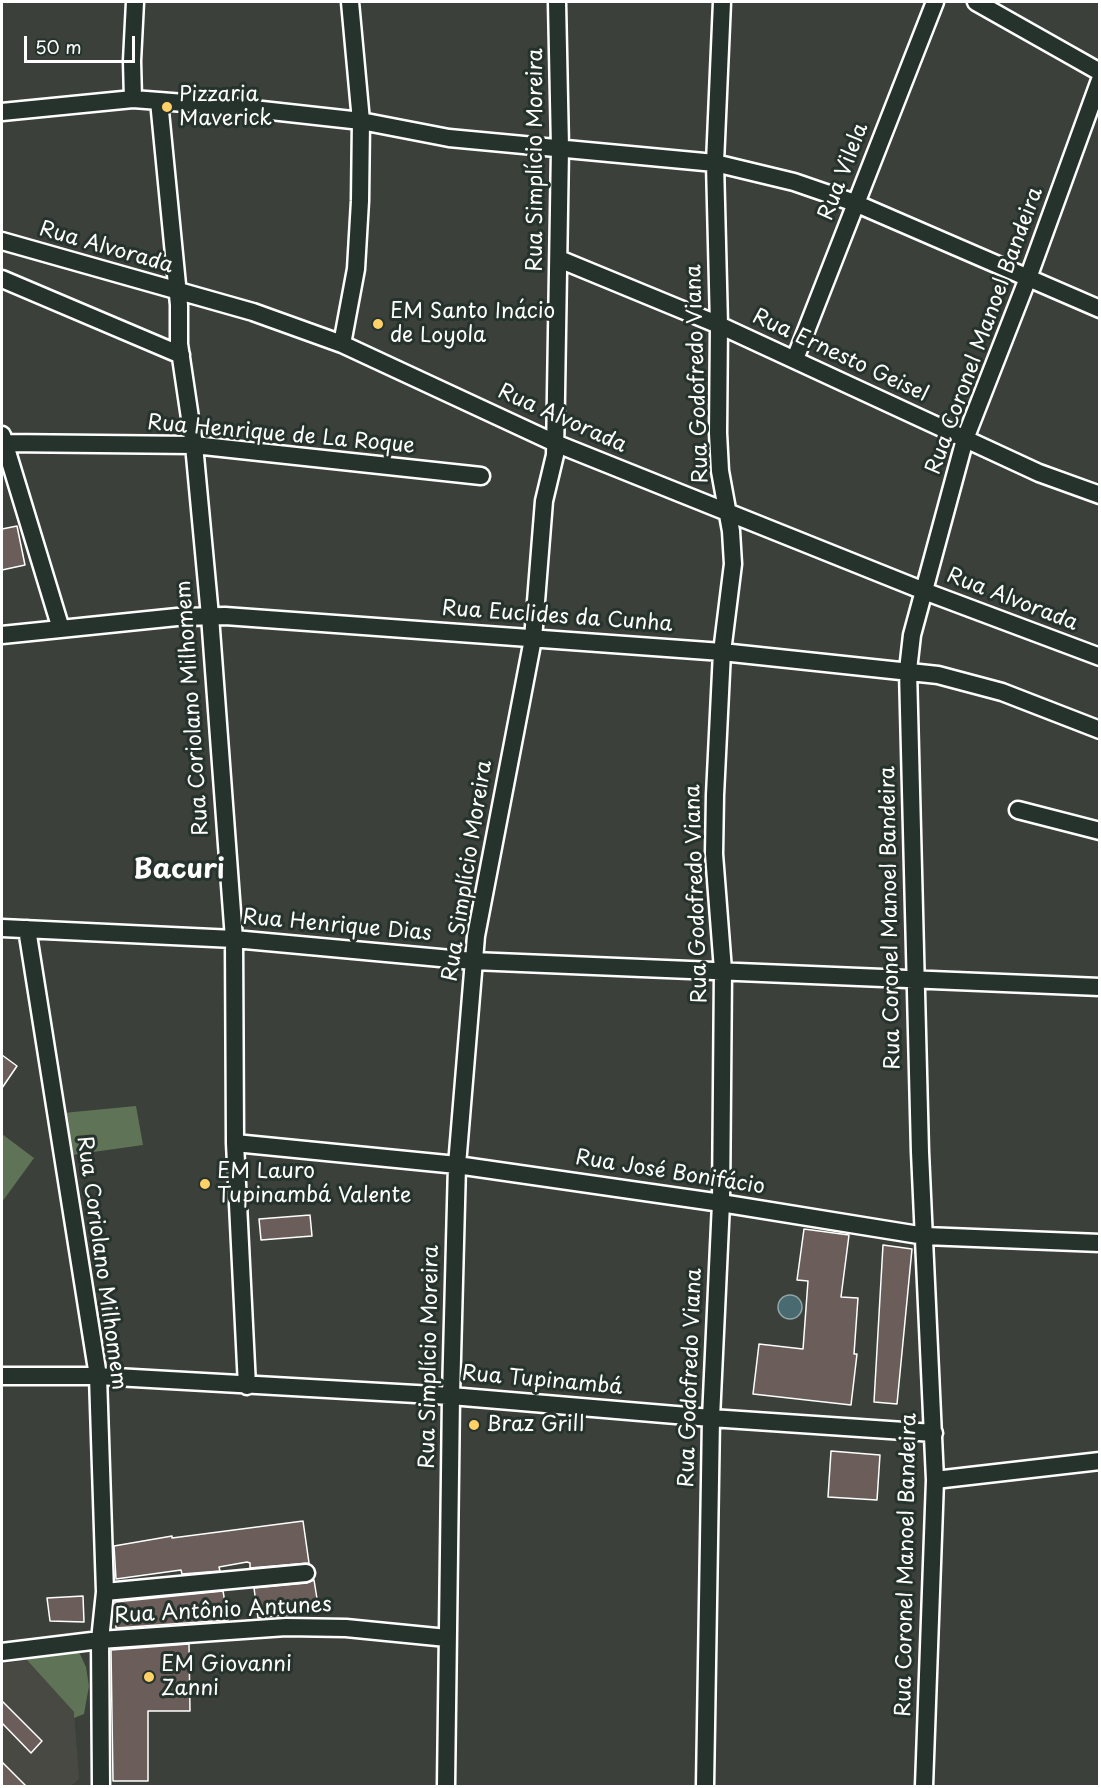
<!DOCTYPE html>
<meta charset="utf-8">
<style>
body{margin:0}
#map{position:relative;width:1101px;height:1788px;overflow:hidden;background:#3b403a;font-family:"Playpen Sans",sans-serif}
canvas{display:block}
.frame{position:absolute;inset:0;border:3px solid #fff;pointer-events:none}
.scale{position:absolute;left:24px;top:36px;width:111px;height:27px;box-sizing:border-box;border:3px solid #fff;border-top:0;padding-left:8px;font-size:18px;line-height:21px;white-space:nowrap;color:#fff;-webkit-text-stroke:4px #26332d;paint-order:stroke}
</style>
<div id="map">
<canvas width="1101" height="1788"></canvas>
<div class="frame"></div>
<div class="scale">50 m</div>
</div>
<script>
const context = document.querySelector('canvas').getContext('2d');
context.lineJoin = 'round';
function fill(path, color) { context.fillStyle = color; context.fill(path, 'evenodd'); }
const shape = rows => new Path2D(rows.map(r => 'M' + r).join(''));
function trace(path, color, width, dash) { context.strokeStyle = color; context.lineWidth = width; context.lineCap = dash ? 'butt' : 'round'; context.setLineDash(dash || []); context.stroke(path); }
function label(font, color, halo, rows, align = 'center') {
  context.font = font + ' "Playpen Sans",sans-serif'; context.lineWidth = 6; context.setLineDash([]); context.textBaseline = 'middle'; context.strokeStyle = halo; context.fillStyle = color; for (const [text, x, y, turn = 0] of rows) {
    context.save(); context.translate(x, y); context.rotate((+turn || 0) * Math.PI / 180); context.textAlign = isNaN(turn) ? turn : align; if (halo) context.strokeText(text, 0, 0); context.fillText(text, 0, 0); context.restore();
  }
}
fill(shape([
 [27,1660,74,1712,79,1779,71,1786,2,1786,2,1664]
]), '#494944');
fill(shape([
 [136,1106,143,1145,72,1155,63,1113],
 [2,1134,34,1158,2,1202],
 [50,1648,72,1648,80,1654,86,1667,89,1686,84,1714,74,1718,74,1712,27,1660]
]), '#5f7356');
const water = shape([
 '778 1307a12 12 0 1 1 24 0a12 12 0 1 1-24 0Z'
]);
fill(water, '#496a70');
trace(water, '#92a6a9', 1.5);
const building = shape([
 [17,526,25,565,2,570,2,529,17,526],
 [2,1055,17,1066,2,1088,2,1055],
 [310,1215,312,1236,261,1240,259,1219,310,1215],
 [804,1229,849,1235,841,1297,858,1298,854,1354,857,1354,851,1405,753,1394,759,1344,803,1349,808,1281,797,1280,804,1229],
 [883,1245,912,1249,897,1404,874,1402,883,1245],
 [831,1451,880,1455,877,1500,828,1497,831,1451],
 [303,1521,309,1563,250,1568,250,1563,247,1562,219,1567,220,1571,182,1574,181,1570,116,1579,114,1546,172,1536,172,1538,303,1521],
 [314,1580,319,1611,258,1618,254,1588,307,1583,314,1580],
 [223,1591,228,1620,116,1628,115,1602,223,1591],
 [83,1596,84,1622,50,1621,47,1598,83,1596],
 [189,1644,190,1711,148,1711,148,1781,113,1781,111,1650,189,1644],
 [2,1701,42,1741,31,1753,2,1723,2,1701],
 [2,1762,26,1786,2,1786,2,1762]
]);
fill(building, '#6b5e5a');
trace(building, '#fff', 1.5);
const minor = shape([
 [976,2,1100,72],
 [133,99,132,61,135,2],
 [159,101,179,305,179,344,194,445,210,616,234,939,235,1143,247,1386],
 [2,112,133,99,159,101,235,107,361,121,449,138,715,163,794,182,855,203,1100,309],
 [2,241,253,312,342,344,555,443,924,591,1100,657],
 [559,259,719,325,1039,473,1100,495],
 [2,279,181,355],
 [342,344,356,269,360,201,361,121,350,2],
 [795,359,935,2],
 [2,435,61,629],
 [4,443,194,445,481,476],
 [2,635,177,617,225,616,722,652,938,675,1002,692,1100,730],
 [1018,810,1100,831],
 [2,928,234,939,473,961,1100,987],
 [27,929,98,1376,105,1592,100,1640,101,1786],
 [235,1143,457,1165,721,1203,925,1236,1100,1243],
 [2,1376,98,1376,451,1396,711,1418,934,1433],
 [935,1480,1100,1461],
 [105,1592,306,1573],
 [2,1652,100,1640,286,1627,346,1628,447,1638],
 [446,1786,451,1396,457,1165,476,936,533,639,544,501,555,455,560,148,557,2],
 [705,1786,711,1418,721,1203,723,970,714,854,715,795,722,652,733,564,731,531,720,471,718,433,719,325,715,163,722,2],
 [924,1786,935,1480,920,1152,908,670,912,635,965,439,1028,278,1100,80]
]);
trace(minor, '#fff', 21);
trace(minor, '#26332d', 16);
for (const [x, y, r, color] of [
 [167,107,6,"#ffd166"],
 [378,324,6,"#ffd166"],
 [205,1184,6,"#ffd166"],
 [474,1425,6,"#ffd166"],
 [149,1677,6,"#ffd166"]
]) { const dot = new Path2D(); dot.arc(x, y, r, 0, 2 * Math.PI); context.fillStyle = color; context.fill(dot); trace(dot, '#26332d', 2); }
label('21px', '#fff', '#26332d', [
 ["Pizzaria",179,95],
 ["Maverick",179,119],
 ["EM Santo Inácio",390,312],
 ["de Loyola",390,336],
 ["EM Lauro",217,1172],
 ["Tupinambá Valente",217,1196],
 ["Braz Grill",486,1425],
 ["EM Giovanni",161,1665],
 ["Zanni",161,1689]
], 'left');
label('21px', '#fff', '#26332d', [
 ["Rua Simplício Moreira",536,160,-90],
 ["Rua Vilela",844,172,-69],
 ["Rua Alvorada",106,248,16],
 ["Rua Coronel Manoel Bandeira",985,331,-70],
 ["Rua Ernesto Geisel",840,356,25],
 ["Rua Godofredo Viana",698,374,-92],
 ["Rua Alvorada",562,419,24],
 ["Rua Henrique de La Roque",281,435,5],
 ["Rua Alvorada",1012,600,21],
 ["Rua Euclides da Cunha",557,617,4],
 ["Rua Coriolano Milhomem",193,708,-94],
 ["Rua Simplício Moreira",468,871,-81],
 ["Rua Godofredo Viana",697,894,-92],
 ["Rua Coronel Manoel Bandeira",891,918,-91],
 ["Rua Henrique Dias",337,926,5],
 ["Rua José Bonifácio",670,1173,9],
 ["Rua Coriolano Milhomem",101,1263,82],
 ["Rua Simplício Moreira",430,1357,-89],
 ["Rua Godofredo Viana",691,1378,-88],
 ["Rua Tupinambá",542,1381,5],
 ["Rua Coronel Manoel Bandeira",907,1565,-89],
 ["Rua Antônio Antunes",223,1611,-3]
]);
label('bold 27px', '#fff', '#26332d', [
 ["Bacuri",179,871]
]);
</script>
